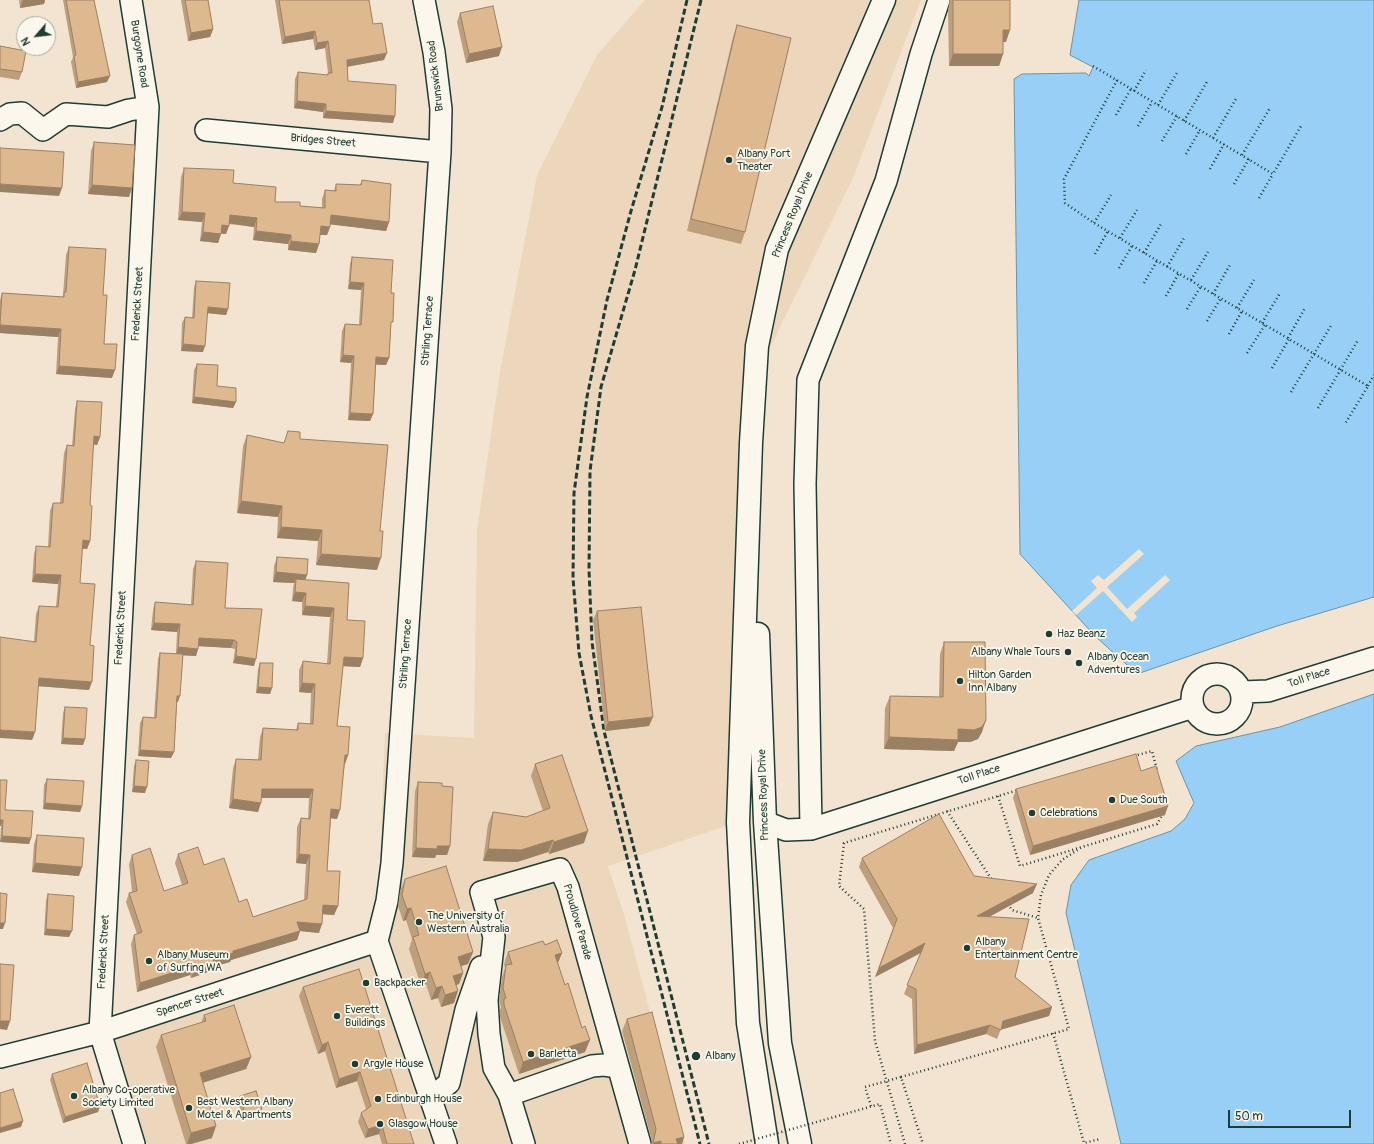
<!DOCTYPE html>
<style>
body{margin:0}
#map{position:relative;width:1374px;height:1144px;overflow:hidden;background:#f2e4d0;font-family:Pangolin,sans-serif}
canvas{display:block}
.north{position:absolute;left:16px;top:16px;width:40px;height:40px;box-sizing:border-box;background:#fbf7ec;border:1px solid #a3ada2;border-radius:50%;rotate:242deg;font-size:11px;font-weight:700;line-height:16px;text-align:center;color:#1f3d34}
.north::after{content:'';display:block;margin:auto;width:14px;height:18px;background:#1f3d34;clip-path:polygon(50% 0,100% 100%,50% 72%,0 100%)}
.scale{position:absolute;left:1228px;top:1110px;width:123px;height:18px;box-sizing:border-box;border:2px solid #1f3d34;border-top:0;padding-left:5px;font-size:12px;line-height:14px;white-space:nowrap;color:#1f3d34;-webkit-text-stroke:3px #fbf7ec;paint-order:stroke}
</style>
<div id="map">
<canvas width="1374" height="1144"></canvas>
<div class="north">N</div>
<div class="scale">50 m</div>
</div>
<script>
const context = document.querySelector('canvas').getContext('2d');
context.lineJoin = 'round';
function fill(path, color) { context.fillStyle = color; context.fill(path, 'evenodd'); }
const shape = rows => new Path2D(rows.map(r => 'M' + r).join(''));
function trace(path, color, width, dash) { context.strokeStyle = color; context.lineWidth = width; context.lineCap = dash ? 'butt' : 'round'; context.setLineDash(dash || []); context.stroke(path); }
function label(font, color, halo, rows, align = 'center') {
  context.font = font + ' Pangolin,sans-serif'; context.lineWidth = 3.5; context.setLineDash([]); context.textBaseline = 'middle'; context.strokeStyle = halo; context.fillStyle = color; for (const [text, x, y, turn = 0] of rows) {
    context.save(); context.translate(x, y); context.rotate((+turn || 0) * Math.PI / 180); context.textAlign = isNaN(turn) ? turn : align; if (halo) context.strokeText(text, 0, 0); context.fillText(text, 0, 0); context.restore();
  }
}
fill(shape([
 [645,0,921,0,853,178,766,356,738,822,608,866,624,914,685,1144,134,1144,100,1032,377,941,385,733,474,738,477,530,500,372,537,175,597,55]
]), '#ecd7bc');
const water = shape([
 [1079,0,1374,0,1374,597,1277,626,1137,674,1095,636,1020,554,1014,79,1022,74,1086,73,1089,76,1093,67,1070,55,1079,0],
 [1374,694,1374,1144,1121,1144,1066,913,1071,885,1089,860,1171,831,1185,819,1194,803,1176,761,1196,746,1280,727,1374,694]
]);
fill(water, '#97cff6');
trace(water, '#6795a8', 1);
fill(shape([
 [1139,549,1144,554,1107,587,1127,609,1165,575,1170,580,1134,613,1137,617,1132,622,1103,591,1076,615,1072,611,1097,588,1091,581,1098,575,1104,580]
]), '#f2e4d0');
const minor = shape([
 [131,0,148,107,100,1032,134,1144],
 [424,0,434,52,441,109,440,152,392,863,387,901,377,941,446,1144],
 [0,120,10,114,22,113,43,130,66,114,108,117,129,110,148,107],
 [206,130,440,152],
 '1192 699a25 25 0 1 1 50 0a25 25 0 1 1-50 0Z',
 [1242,692,1268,691,1374,658],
 [765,822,786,830,811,829,1193,707],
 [811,829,805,484,808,380,886,181,921,54,939,0],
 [0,1057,100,1032,377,941],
 [509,1095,592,1066,604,1065,618,1067],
 [430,1099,449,1083,466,1010,481,967],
 [524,1144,509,1095,494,1068,489,1034,487,1000,494,937,481,892,560,869,568,887,640,1144]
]);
const major = shape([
 [758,634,765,822,780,1043,800,1144],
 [767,1144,748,1023,738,822,751,443,757,346,777,249,884,0]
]);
trace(minor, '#1f3d34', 24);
trace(major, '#1f3d34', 25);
trace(shape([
 [1093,66,1273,174,1301,126],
 [1117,80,1064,179,1065,203,1094,223,1368,386,1345,424],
 [1134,91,1146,70],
 [1158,105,1178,71],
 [1116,115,1131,89],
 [1184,121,1208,80],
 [1138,126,1152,102],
 [1213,138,1237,97],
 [1162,141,1177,116],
 [1186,154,1200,130],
 [1242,155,1270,108],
 [1210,169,1224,144],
 [1234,184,1249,159],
 [1259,198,1273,174],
 [1094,223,1111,195],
 [1120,238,1137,210],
 [1144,253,1161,224],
 [1095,254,1108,231],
 [1167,267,1184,238],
 [1119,268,1132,246],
 [1191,280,1208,252],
 [1144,283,1157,261],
 [1213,294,1230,265],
 [1166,296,1179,273],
 [1237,308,1254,280],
 [1187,309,1201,286],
 [1207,321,1221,298],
 [1262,323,1280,293],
 [1229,334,1242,311],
 [1288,338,1305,308],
 [1247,353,1265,325],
 [1272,368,1289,339],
 [1368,386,1374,375],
 [1291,392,1332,324],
 [1318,408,1358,340],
 [1134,756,1152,751,1157,770],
 [998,796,1020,866,1157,824,1163,814],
 [947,811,992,880],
 [1008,904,1012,910,1038,918],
 [1053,1033,1084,1143,1100,1139],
 [901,1077,1069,1029,1038,918,1041,895,1049,875,1062,860,1082,847],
 [871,1106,865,1087,901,1077,923,1144],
 [905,1144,875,1041,864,909,839,886,844,843,1018,790]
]), '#1f3d34', 2.5, [1, 3]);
trace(minor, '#fbf7ec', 21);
trace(major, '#fbf7ec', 22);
trace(shape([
 [687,0,662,107,631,211,607,300,587,397,574,493,573,578,579,653,591,716,700,1144],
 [701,0,635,270,601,387,590,471,589,570,592,642,604,731,709,1144]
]), '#1f3d34', 3, [6, 3]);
trace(shape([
 [739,1144,880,1104,891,1144]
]), '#1f3d34', 2.5, [1, 3]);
fill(shape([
 [19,0,45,0,44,4,20,8],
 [63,0,94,0,107,82,76,88,71,62,73,57],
 [181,0,208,0,213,29,210,37,188,41],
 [275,0,369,0,373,24,384,60,347,67,348,81,393,123,323,118,323,112,294,108,295,79,298,72,327,75,328,73,325,48,315,50,313,39,282,44],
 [950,0,1010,0,1006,42,1003,42,1003,54,999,66,949,66,948,10],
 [460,13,499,56,466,63,457,22],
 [737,25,745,232,741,244,687,231,733,37],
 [0,46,22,72,19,80,0,77],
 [94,142,129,197,88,194,91,151],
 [184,168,233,183,275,202,300,206,322,208,322,199,325,190,334,191,336,184,360,185,362,180,389,222,386,231,330,224,330,227,327,235,320,235,319,244,316,253,288,250,288,244,253,240,254,227,229,224,226,234,221,234,218,243,200,241,202,222,178,220,181,177],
 [69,247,103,295,104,344,112,378,56,374,58,337,0,333,0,300,2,293,63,297,63,295,66,255],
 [352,257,391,293,391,327,389,358,386,365,376,365,373,414,370,421,348,420,351,363,340,362,342,331,345,324,359,325,361,290,348,289,350,264],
 [196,281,228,309,226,315,207,313,203,352,181,351,182,323,185,317,192,318,194,287],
 [197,364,217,386,236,402,233,408,192,403,194,370],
 [77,401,100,437,97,445,93,444,90,505,90,541,87,549,82,549,80,583,90,645,89,690,38,686,35,732,32,740,34,641,36,614,39,606,56,607,58,584,32,582,34,554,36,546,48,547,50,511,53,503,60,503,64,453,67,445,72,446,75,409],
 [247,435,284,443,300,439,377,570,316,565,318,541,277,538,278,517,237,513,243,446],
 [277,557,307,575,305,580,347,620,363,658,360,667,343,666,337,726,348,755,345,764,337,819,331,818,327,871,338,906,334,915,322,914,319,933,300,931,297,940,231,960,230,962,212,967,211,971,191,978,190,975,137,992,131,944,134,935,137,934,126,902,129,893,132,892,129,864,132,855,164,891,182,885,175,863,178,854,204,865,253,917,304,900,306,864,296,863,297,827,301,818,308,819,309,798,261,798,258,812,229,808,233,768,236,759,258,760,260,737,263,728,296,730,298,723,310,724,311,693,299,692,299,670,303,661,327,664,330,617,302,615,302,602,292,601,293,588,294,583,273,582,274,566],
 [196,561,225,608,254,666,233,663,235,649,231,648,198,646,198,649,196,656,183,655,178,702,177,702,174,752,171,758,138,756,140,723,143,717,154,718,158,659,160,653,176,654,177,632,151,630,153,610,155,602,191,605,193,569],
 [597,611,649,726,605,731,593,620],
 [944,642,982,732,978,739,970,742,958,742,954,751,884,749,885,708,890,696,939,697,940,654],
 [260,663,272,688,270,694,256,693,258,669],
 [65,707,85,739,83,745,61,744,63,713],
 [136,760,145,793,132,792,134,766],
 [535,764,584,843,549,854,548,852,517,862,483,861,488,824,493,812,526,817,543,811,531,776],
 [1141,771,1165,815,1030,855,1013,798,1016,789],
 [47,779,82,806,80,812,43,809,44,785],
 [418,782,442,786,450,846,447,855,436,855,435,858,412,857,415,791],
 [5,810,31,838,29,844,0,842,1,826],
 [37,835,79,876,32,872,34,844],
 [862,858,974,876,1033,893,989,917,1015,977,1052,1007,1049,1016,1001,1029,997,1039,986,1034,914,1054,912,999,904,994,921,953,875,977,893,928,859,867],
 [405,879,473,952,468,964,461,966,463,973,459,984,456,985,454,1003,441,1007,438,998,431,1000,426,984,421,986,409,949,412,939,406,920,403,921,398,906,400,891],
 [48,894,69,937,44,935,46,900],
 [545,945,562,953,558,963,585,1052,519,1074,500,1017,500,1010,501,1007,499,1000,502,977,505,968,504,964,508,952],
 [303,987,414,1144,382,1144,379,1134,365,1138,358,1122,361,1113,366,1109,357,1081,336,1088,325,1051,318,1054,299,996],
 [204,1015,251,1057,246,1069,203,1082,212,1138,191,1144,186,1144,156,1047,161,1035,201,1023],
 [627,1019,684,1137,682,1144,651,1144,652,1141,622,1031],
 [52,1074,100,1106,98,1112,63,1123,50,1080],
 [240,1096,262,1109,259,1115,243,1120,238,1102]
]), '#bf9e7b');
fill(shape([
 [23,0,45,0,44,4,20,8],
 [213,29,210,37,188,41,191,33],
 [1003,30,1010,30,1006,42,998,42],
 [315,31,313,39,282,44,285,37],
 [328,41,325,48,315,50,317,43],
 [502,47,499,56,466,63,469,54],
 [387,53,384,60,345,67,347,60],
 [953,54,1003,54,999,66,949,66],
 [110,76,107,82,76,88,78,82],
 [297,101,326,104,323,112,294,108],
 [326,111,395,116,393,123,323,118],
 [0,184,62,188,59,196,0,192],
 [92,185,132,188,129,197,88,194],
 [182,212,205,213,202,222,178,220],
 [230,215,257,218,254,227,227,223],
 [331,215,389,222,386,231,327,224],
 [222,225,229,226,226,234,218,233],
 [321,226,330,227,327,235,318,235],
 [256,231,291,235,288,244,253,240],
 [203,232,221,234,218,243,200,241],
 [291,241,319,244,316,253,288,250],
 [350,282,364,283,361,290,348,289],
 [208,307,228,309,226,315,206,313],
 [0,325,61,329,58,337,0,333],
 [183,344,205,346,203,352,181,351],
 [343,355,354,356,351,363,340,362],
 [376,357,389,358,386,365,374,364],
 [59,366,115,370,112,378,56,374],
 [194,397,236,402,233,408,192,403],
 [350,413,373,414,370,421,348,420],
 [94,436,100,437,97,445,91,444],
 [241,501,282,506,278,517,237,513],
 [281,527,322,530,318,541,277,538],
 [83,540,90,541,87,549,80,548],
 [321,554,381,558,377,570,316,565],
 [276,572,307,575,304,584,296,579,294,583,273,582],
 [35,574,61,575,58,584,32,582],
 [295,592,306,593,302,602,292,601],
 [305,606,334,608,330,617,302,615],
 [154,623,180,624,177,632,151,630],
 [199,638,234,640,231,648,196,646],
 [178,647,198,649,196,656,176,655],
 [236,656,256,659,254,666,233,663],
 [344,657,363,658,360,667,340,666],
 [39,678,92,682,89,690,36,686],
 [302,683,315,684,311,693,299,692],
 [258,687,272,688,270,694,256,693],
 [177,696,180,696,178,702,175,702],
 [653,717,649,726,605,731,608,722],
 [986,720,982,732,978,739,970,742,958,742,954,751,884,749,889,737,958,729],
 [0,730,35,732,32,740,0,738],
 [63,738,85,739,83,745,61,744],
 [140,750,174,752,171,758,138,756],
 [345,755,348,755,345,764],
 [134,786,147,787,145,793,132,792],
 [262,789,313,789,309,798,259,798],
 [233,799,261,803,258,812,229,808],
 [45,803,82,806,80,812,43,809],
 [1168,806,1165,815,1030,855,1033,846],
 [331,809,340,810,337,819,328,818],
 [0,820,3,820,1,826,0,826],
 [588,831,584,843,549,854,554,842],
 [2,836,31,838,29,844,0,842],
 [553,840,548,852,517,862,483,861,488,849],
 [437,846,450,846,447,855,436,855,435,858,412,857,416,848],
 [299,854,310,855,306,864,296,863],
 [35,863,82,867,79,876,32,872],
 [1037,884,1033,893,974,925,977,916],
 [323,905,338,906,334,915,320,914],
 [411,908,406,920,403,921,407,909],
 [297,922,322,924,319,933,300,931,297,940,231,960,230,962,212,967,211,971,191,978,195,969,213,959,233,951],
 [0,923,5,923,3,929,0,929],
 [46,929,72,931,69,937,44,935],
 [925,943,922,952,875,977,879,968],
 [473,952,468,964,454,968,458,957],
 [562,953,557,965,555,955],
 [194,966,190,975,137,992,140,983],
 [430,972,426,984,421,986,425,974],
 [463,973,459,984,449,988,453,976],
 [442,986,438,998,431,1000,436,988],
 [458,991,454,1003,441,1007,445,995],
 [1052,1007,1049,1016,1000,1030,1003,1021],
 [0,1021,10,1021,7,1030,0,1029],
 [990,1025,986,1034,914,1054,917,1045],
 [590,1040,585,1052,519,1074,523,1062],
 [328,1042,325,1051,318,1054,322,1045],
 [251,1057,246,1069,196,1085,200,1073],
 [360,1072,357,1081,336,1088,339,1079],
 [100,1106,98,1112,63,1123,65,1117],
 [262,1109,259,1115,243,1120,245,1114],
 [23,1121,21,1127,0,1133,0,1128],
 [382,1125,379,1134,365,1138,368,1129],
 [216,1126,212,1138,191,1144,187,1144,191,1133],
 [684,1137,682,1144,674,1144,676,1139],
 [661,1141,660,1144,653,1144,653,1143]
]), '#9b8164');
const building = shape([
 [66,0,94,0,110,76,78,82,74,56,76,55,66,0],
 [185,0,208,0,213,29,191,33,185,0],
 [279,0,369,0,373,24,382,23,387,53,347,60,348,81,396,85,395,116,326,111,326,104,297,101,298,72,328,75,328,73,332,73,328,41,317,43,315,31,285,37,279,0],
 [953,0,1010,0,1010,30,1003,30,1003,54,953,54,953,0],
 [493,6,502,47,469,54,460,13,493,6],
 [737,25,791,38,745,232,691,219,737,25],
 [0,46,26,51,22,72,0,69,0,46],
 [94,142,135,145,132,188,92,185,94,142],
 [0,148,64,152,62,188,0,184,0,148],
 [184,168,234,170,233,183,276,187,275,202,300,202,300,206,325,208,325,190,336,191,336,184,361,185,362,180,391,184,389,222,331,215,330,227,321,226,319,244,291,241,291,235,256,231,257,218,230,215,229,226,222,225,221,234,203,232,205,213,182,212,184,168],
 [69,247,106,249,103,295,107,295,104,344,117,344,115,370,59,366,61,329,0,325,2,293,64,297,64,292,66,292,69,247],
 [352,257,393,260,391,293,394,293,393,322,391,322,389,358,376,357,373,414,350,413,354,356,343,355,345,324,361,325,364,283,350,282,352,257],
 [196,281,230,283,228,309,208,307,205,346,183,344,185,317,194,318,196,281],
 [197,364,218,365,217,386,236,388,236,402,194,397,197,364],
 [77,401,102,402,100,437,94,436,90,505,92,506,90,541,83,540,80,583,95,584,90,645,94,646,92,682,39,678,35,732,0,730,0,637,36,642,39,606,58,607,61,575,35,574,36,546,50,547,53,503,63,503,67,445,74,446,77,401],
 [288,431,300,432,300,439,388,445,380,531,383,531,381,558,321,554,322,530,281,527,282,506,241,501,247,435,284,443,288,431],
 [277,557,308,559,307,575,276,572,277,557],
 [196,561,228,563,225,608,262,609,256,659,236,656,237,642,234,640,199,638,198,649,178,647,180,624,154,623,155,602,193,605,196,561],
 [296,579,349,583,347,620,365,621,363,658,344,657,337,726,350,727,348,755,345,755,340,810,331,809,327,871,340,871,338,906,323,905,322,924,297,922,300,931,233,951,233,953,213,959,214,962,195,969,194,966,140,983,134,935,142,932,129,893,137,891,132,855,150,848,164,891,188,883,178,854,198,847,204,865,224,858,239,902,247,899,253,917,307,899,310,855,299,854,301,818,310,819,313,789,262,789,261,803,233,799,236,759,261,760,263,728,298,730,298,723,313,724,315,684,302,683,303,661,330,664,334,608,305,606,306,593,295,592,296,579],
 [641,607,653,717,608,722,597,611,641,607],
 [944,642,985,642,986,720,982,727,974,730,958,729,958,740,889,737,890,696,943,697,944,642],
 [160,653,183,654,180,696,177,696,174,752,140,750,143,717,156,718,160,653],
 [260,663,273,663,272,688,258,687,260,663],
 [65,707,87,708,85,739,63,738,65,707],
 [1136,754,1141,771,1156,766,1168,806,1033,846,1016,789,1136,754],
 [562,755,588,831,554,842,553,840,521,850,488,849,493,812,526,817,550,808,535,764,562,755],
 [136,760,149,761,147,787,134,786,136,760],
 [47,779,84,781,82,806,45,803,47,779],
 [0,780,7,780,5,810,33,811,31,838,2,836,3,820,0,820,0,780],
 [418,782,442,783,442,786,453,787,450,846,437,846,438,849,416,848,418,782],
 [939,814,974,876,1037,884,977,916,1029,919,1015,977,1052,1007,1003,1021,1001,1030,990,1025,917,1045,916,989,907,985,925,943,879,968,897,919,862,858,939,814],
 [37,835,84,838,82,867,35,863,37,835],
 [446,866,473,952,458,957,463,973,453,976,458,991,445,995,442,986,436,988,430,972,425,974,413,937,419,935,411,908,407,909,402,895,405,879,446,866],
 [0,893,7,894,5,923,0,923,0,893],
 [48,894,74,896,72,931,46,929,48,894],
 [557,940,562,953,555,955,565,985,568,983,582,1028,585,1026,590,1040,523,1062,504,1005,504,999,506,998,503,988,506,965,512,964,508,952,543,941,545,945,557,940],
 [0,964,14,965,10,1021,0,1021,0,964],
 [359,969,414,1144,387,1144,382,1125,368,1129,361,1113,371,1106,360,1072,339,1079,328,1042,322,1045,303,987,359,969],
 [234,1005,251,1057,200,1073,216,1126,191,1133,161,1035,206,1021,204,1015,234,1005],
 [652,1012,684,1137,676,1139,678,1144,661,1144,661,1141,653,1143,656,1129,627,1019,652,1012],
 [87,1063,100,1106,65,1117,52,1074,87,1063],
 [13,1089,23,1121,0,1128,0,1093,13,1089],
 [256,1091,262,1109,245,1114,240,1096,256,1091]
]);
fill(building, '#deb88f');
trace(building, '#9b8164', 1);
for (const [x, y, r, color] of [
 [729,160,4,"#1f3d34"],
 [1049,634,4,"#1f3d34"],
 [1068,652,4,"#1f3d34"],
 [1079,663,4,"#1f3d34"],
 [960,681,4,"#1f3d34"],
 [1112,800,4,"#1f3d34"],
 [1032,813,4,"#1f3d34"],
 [419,922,4,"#1f3d34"],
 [967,948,4,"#1f3d34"],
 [149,961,4,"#1f3d34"],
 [366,983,4,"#1f3d34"],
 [337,1016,4,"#1f3d34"],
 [531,1054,4,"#1f3d34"],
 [696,1056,5,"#1f3d34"],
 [355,1064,4,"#1f3d34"],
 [74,1096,4,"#1f3d34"],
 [378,1099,4,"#1f3d34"],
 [189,1108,4,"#1f3d34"],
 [380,1124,4,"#1f3d34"]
]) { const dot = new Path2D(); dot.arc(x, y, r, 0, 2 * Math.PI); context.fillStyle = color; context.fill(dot); trace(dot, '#fbf7ec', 1.5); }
label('11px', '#1f3d34', '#fbf7ec', [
 ["Burgoyne Road",139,54,81],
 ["Brunswick Road",436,76,-97],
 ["Bridges Street",323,141,5],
 ["Princess Royal Drive",793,215,-68],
 ["Frederick Street",138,304,-87],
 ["Stirling Terrace",428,331,-86],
 ["Frederick Street",121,628,-87],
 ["Stirling Terrace",406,654,-86],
 ["Toll Place",1309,678,-18],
 ["Toll Place",979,775,-18],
 ["Princess Royal Drive",764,795,-92],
 ["Proudlove Parade",577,922,74],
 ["Frederick Street",104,952,-87],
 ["Spencer Street",190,1003,-18]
]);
label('11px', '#1f3d34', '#fbf7ec', [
 ["Albany Port",737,154],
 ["Theater",737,167],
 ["Haz Beanz",1057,634],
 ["Albany Whale Tours",1060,652,"right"],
 ["Albany Ocean",1087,657],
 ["Adventures",1087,670],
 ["Hilton Garden",968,675],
 ["Inn Albany",968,688],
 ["Due South",1120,800],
 ["Celebrations",1040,813],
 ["The University of",427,916],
 ["Western Australia",427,929],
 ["Albany",975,942],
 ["Entertainment Centre",975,955],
 ["Albany Museum",157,955],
 ["of Surfing WA",157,968],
 ["Backpacker",374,983],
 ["Everett",345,1010],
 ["Buildings",345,1023],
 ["Barletta",539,1054],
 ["Albany",705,1056],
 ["Argyle House",363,1064],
 ["Albany Co-operative",82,1090],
 ["Society Limited",82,1103],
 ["Edinburgh House",386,1099],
 ["Best Western Albany",197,1102],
 ["Motel & Apartments",197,1115],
 ["Glasgow House",388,1124]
], 'left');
</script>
